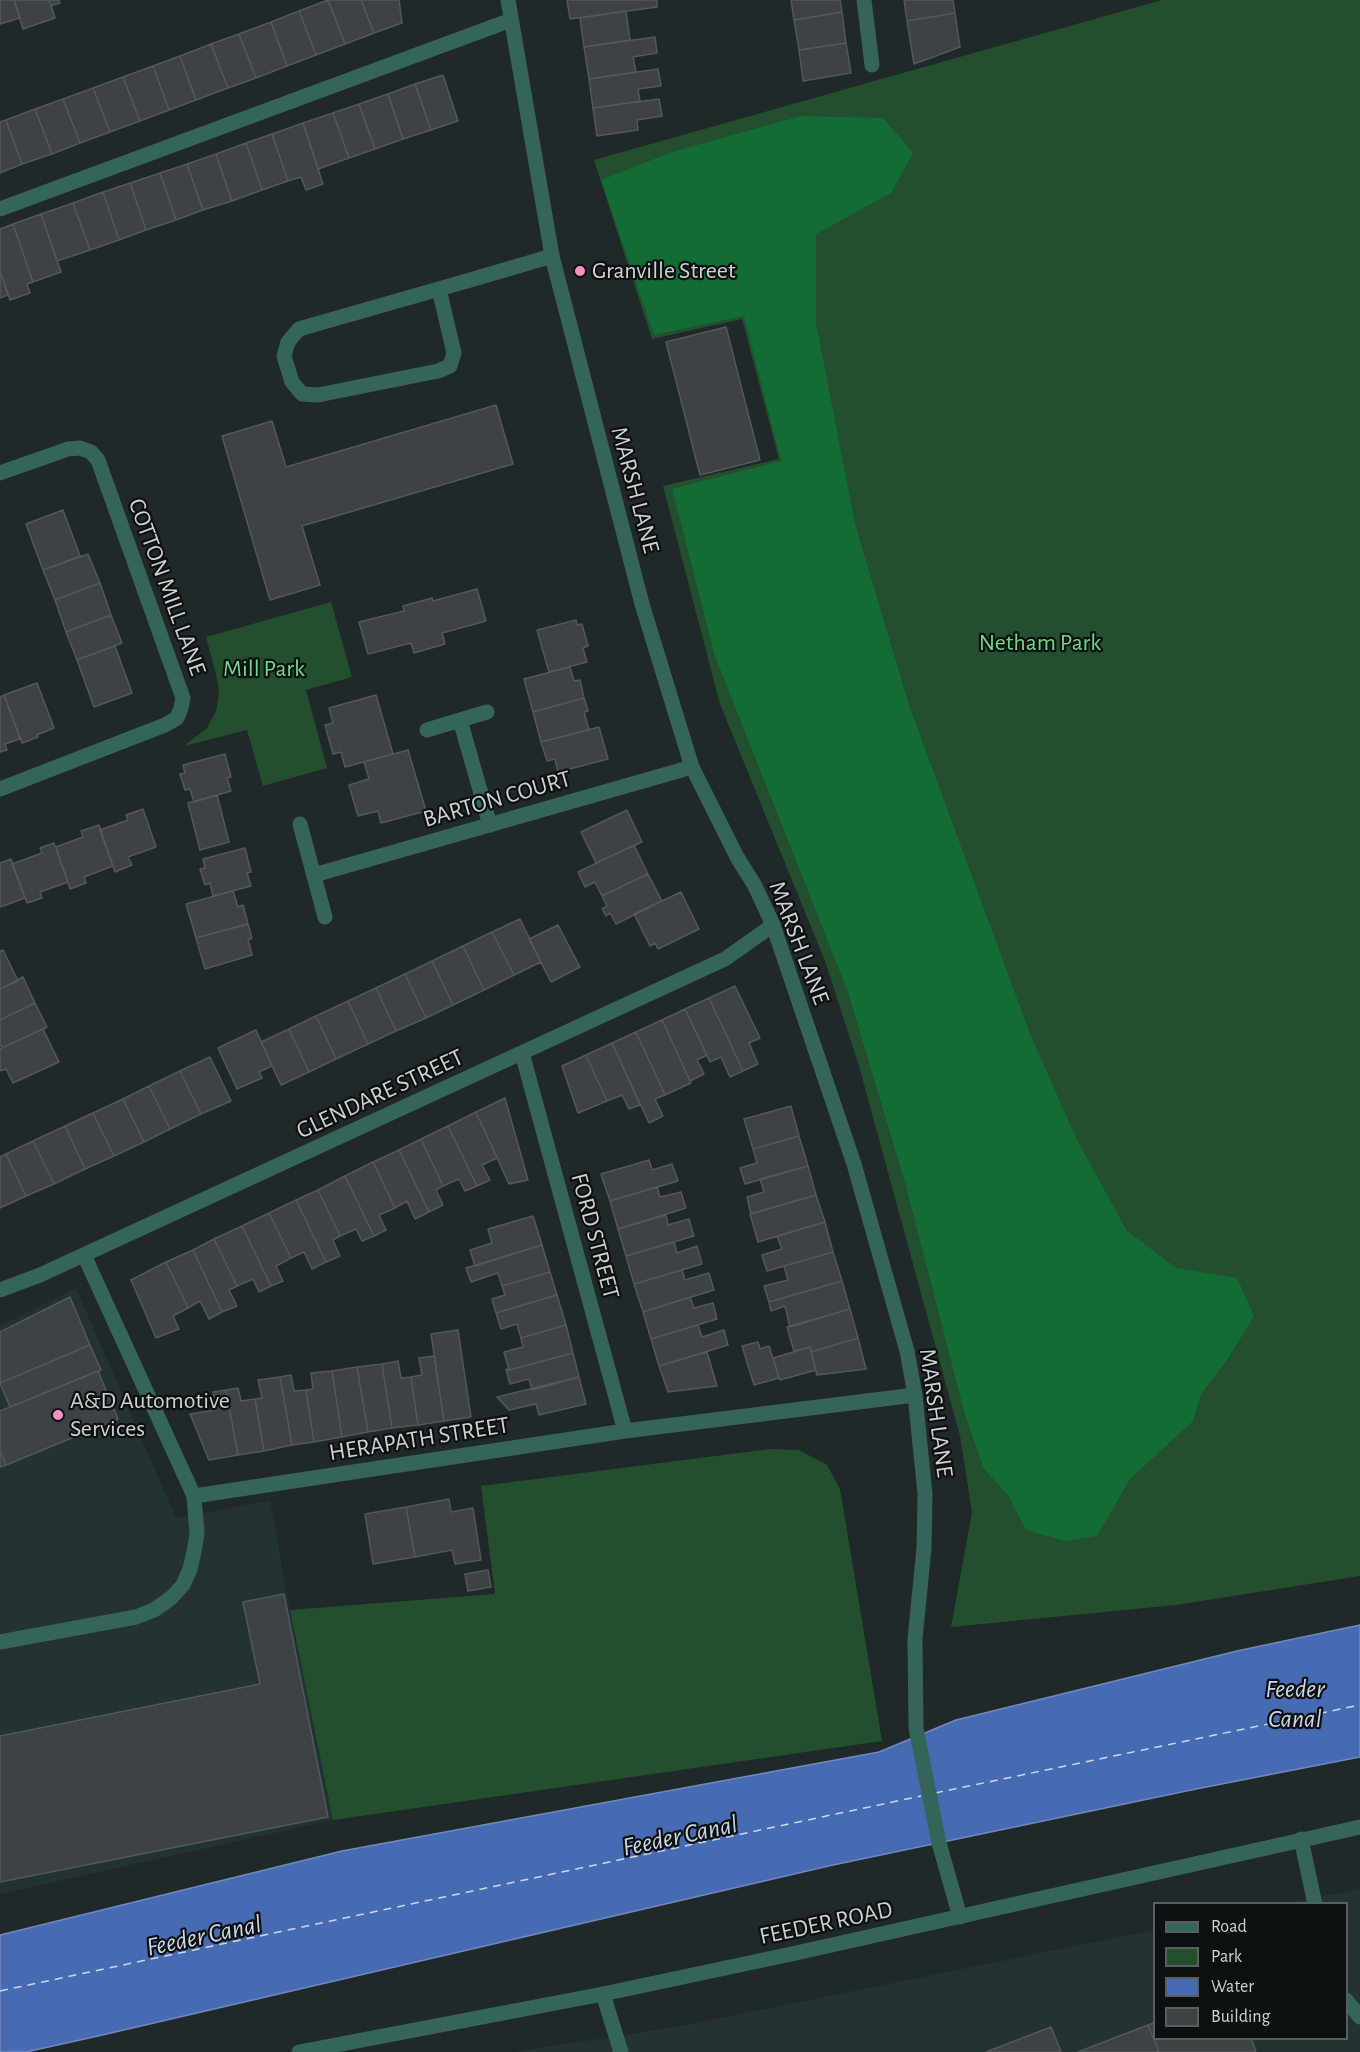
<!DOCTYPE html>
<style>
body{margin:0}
#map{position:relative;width:1360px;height:2052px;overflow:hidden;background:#212829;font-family:"Alegreya Sans",sans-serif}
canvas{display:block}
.legend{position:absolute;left:1153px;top:1902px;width:195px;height:138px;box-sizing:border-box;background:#0d1010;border:2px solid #5a5e5e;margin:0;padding:8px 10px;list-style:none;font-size:18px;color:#ced2d3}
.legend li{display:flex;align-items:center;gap:12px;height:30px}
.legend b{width:30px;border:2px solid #5a5e5e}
</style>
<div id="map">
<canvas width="1360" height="2052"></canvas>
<ul class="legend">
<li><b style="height:8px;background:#35645a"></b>Road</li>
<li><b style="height:16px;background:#234f2e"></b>Park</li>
<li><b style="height:16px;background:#476bb3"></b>Water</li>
<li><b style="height:16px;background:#3d4245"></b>Building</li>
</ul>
</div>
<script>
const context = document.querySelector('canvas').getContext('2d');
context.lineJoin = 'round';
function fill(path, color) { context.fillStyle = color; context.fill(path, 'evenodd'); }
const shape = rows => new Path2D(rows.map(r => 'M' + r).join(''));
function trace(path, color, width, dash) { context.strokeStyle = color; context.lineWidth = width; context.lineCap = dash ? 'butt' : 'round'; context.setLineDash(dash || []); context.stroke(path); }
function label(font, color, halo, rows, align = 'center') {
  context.font = font + ' "Alegreya Sans",sans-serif'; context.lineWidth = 4.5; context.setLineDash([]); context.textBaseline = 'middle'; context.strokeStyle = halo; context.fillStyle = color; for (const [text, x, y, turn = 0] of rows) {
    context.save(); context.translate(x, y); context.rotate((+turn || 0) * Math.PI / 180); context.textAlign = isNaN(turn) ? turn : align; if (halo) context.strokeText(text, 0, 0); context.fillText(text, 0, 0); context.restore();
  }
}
fill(shape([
 [76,1288,176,1518,270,1501,290,1610,333,1820,0,1894,0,1326],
 [1360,1889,1360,2052,514,2052,676,2027,1154,1930,1154,2038,1346,2038,1346,1904,1286,1903]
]), '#243234');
fill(shape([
 [1162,0,1360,0,1360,1576,1176,1605,951,1627,972,1512,960,1436,859,1066,825,961,720,704,663,486,779,459,742,319,652,339,594,160],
 [331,602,352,677,306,690,327,768,263,786,247,730,184,746,207,728,216,711,219,694,217,678,206,637],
 [770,1449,799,1450,827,1465,840,1489,882,1741,333,1820,290,1610,495,1594,481,1486]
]), '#234f2e');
fill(shape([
 [801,116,883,118,913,153,891,193,816,234,816,323,855,524,909,705,1030,1034,1077,1140,1127,1231,1176,1268,1237,1278,1254,1316,1227,1360,1201,1394,1193,1421,1130,1479,1097,1536,1065,1541,1026,1530,1008,1495,984,1469,965,1415,906,1186,848,992,715,656,672,489,781,461,744,316,654,335,601,180,672,152]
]), '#126c33');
const water = shape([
 [1360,1625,1360,1757,1196,1789,833,1865,98,2036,26,2052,0,2052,0,1935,342,1851,879,1752,956,1720,1237,1651,1360,1625]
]);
fill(water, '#476bb3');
trace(water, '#708abd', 1.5);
trace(shape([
 [935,1793,1360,1705],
 [0,1991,921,1796]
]), '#cdd7ec', 1.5, [8, 6]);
const building = shape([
 [0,0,14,0,20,18,0,24,0,0],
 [14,0,49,0,55,18,23,29,14,0],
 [49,0,59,0,60,3,51,6,49,0],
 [328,0,361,0,374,33,345,44,328,0],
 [328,0,345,44,316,55,299,11,328,0],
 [361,0,399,0,402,23,374,33,361,0],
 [567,0,657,0,657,7,570,19,567,0],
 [791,0,840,0,842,12,794,20,791,0],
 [904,0,953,0,955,13,907,21,904,0],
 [299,11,316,55,287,66,271,22,299,11],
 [626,11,630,40,584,47,580,18,626,11],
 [842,12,846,43,799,50,794,20,842,12],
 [955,13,960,47,914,64,907,21,955,13],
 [271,22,287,66,256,78,239,34,271,22],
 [239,34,256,78,228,88,211,44,239,34],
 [655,37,657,53,633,57,636,72,589,79,584,47,655,37],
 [846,43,851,73,803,81,799,50,846,43],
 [211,44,228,88,196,100,180,56,211,44],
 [180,56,196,100,169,110,153,66,180,56],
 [153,66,169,110,140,121,123,77,153,66],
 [658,69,661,86,638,89,640,101,593,108,589,79,658,69],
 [443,75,458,121,431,130,415,84,443,75],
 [123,77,140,121,110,132,93,88,123,77],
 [415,84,431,130,403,139,388,94,415,84],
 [93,88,110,132,80,143,63,99,93,88],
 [388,94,403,139,375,149,359,104,388,94],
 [63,99,80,143,52,154,35,109,63,99],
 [659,99,662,116,637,120,638,130,597,136,593,108,659,99],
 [359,104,375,149,349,158,333,113,359,104],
 [35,109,52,154,22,164,6,120,35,109],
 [333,113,349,158,318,169,303,123,333,113],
 [6,120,22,164,0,173,0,122,6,120],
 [303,123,323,184,306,190,301,177,288,181,272,134,303,123],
 [272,134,288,181,262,190,246,143,272,134],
 [246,143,262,190,232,201,216,154,246,143],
 [216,154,232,201,203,210,187,164,216,154],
 [187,164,203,210,176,220,160,173,187,164],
 [160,173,176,220,146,230,130,183,160,173],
 [130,183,146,230,119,240,103,192,130,183],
 [103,192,119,240,90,250,73,203,103,192],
 [73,203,90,250,57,261,41,214,73,203],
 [41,214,61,272,33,282,13,224,41,214],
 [13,224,33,282,27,284,30,293,10,300,0,271,0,229,13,224],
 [0,271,8,295,0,298,0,271],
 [726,327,760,460,700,475,666,342,726,327],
 [496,405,513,464,302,526,320,585,270,600,222,436,272,421,286,467,496,405],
 [63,510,80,556,43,570,26,524,63,510],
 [88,554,100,583,55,600,43,570,88,554],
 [100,583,111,615,66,632,55,600,100,583],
 [477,589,486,621,442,633,445,644,414,653,411,643,368,654,359,622,404,611,403,606,432,598,433,601,477,589],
 [111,615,122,643,77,660,66,632,111,615],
 [576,620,577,625,582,624,588,646,583,648,587,662,549,672,537,630,576,620],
 [115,646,132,693,94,707,77,660,115,646],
 [570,667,574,681,580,680,584,698,533,712,524,679,570,667],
 [37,683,54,728,37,735,38,737,22,743,4,695,37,683],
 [4,695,20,739,5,744,7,750,0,752,0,697,4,695],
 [376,695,393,754,345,767,341,752,333,754,325,725,333,723,329,708,376,695],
 [584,698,588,711,584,712,589,730,541,742,533,712,584,698],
 [599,727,608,759,558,772,555,759,547,761,541,742,599,727],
 [408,750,426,811,381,823,378,811,358,816,349,785,369,779,364,762,408,750],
 [225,754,231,777,227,778,231,791,194,802,190,789,185,790,180,774,185,773,183,765,225,754],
 [217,795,229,842,200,850,188,803,217,795],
 [143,809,156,847,128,857,132,865,115,872,100,830,128,820,126,815,143,809],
 [627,810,642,842,596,863,581,832,627,810],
 [99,825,113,866,84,877,86,883,70,889,56,847,83,837,81,831,99,825],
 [54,843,68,882,40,892,42,898,27,903,12,864,42,853,40,848,54,843],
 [634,845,648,874,602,896,595,882,585,887,578,872,634,845],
 [245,848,251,872,247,873,251,886,213,896,210,883,205,885,200,869,205,868,203,859,245,848],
 [11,859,25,898,0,907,0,863,11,859],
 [648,874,662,901,616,924,610,913,606,916,602,909,607,906,602,896,648,874],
 [233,891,238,907,243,905,248,924,196,938,186,904,233,891],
 [681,892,699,929,658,949,655,943,650,946,634,914,681,892],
 [520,919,541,962,514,975,492,932,520,919],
 [248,924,252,938,248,940,252,955,205,969,196,938,248,924],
 [558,925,580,967,551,982,529,939,558,925],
 [492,932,514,975,484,990,463,946,492,932],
 [463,946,484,990,453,1005,432,961,463,946],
 [3,950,18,981,0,989,0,951,3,950],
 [432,961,453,1005,426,1018,405,974,432,961],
 [405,974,426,1018,396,1031,376,988,405,974],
 [23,977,35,1003,0,1020,0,989,23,977],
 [735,986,760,1038,749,1043,758,1064,743,1071,709,998,735,986],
 [376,988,396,1031,368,1044,348,1001,376,988],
 [709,998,743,1071,730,1077,721,1057,710,1062,685,1009,709,998],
 [348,1001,368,1044,336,1059,316,1016,348,1001],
 [35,1003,47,1027,2,1048,0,1044,0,1020,35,1003],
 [685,1009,707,1055,697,1060,704,1074,690,1081,662,1020,685,1009],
 [316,1016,336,1059,309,1072,289,1029,316,1016],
 [662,1020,691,1083,665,1095,636,1032,662,1020],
 [43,1029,59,1062,13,1083,6,1069,0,1071,0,1049,43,1029],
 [289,1029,309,1072,281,1085,261,1042,289,1029],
 [256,1030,272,1066,259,1072,262,1078,237,1089,218,1048,256,1030],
 [636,1032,665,1095,655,1099,663,1116,649,1123,612,1043,636,1032],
 [612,1043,640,1105,629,1109,622,1095,607,1101,586,1055,612,1043],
 [586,1055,607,1101,578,1113,562,1066,586,1055],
 [210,1057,231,1101,201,1114,180,1071,210,1057],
 [180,1071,201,1114,170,1129,149,1086,180,1071],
 [149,1086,170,1129,144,1142,123,1099,149,1086],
 [505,1098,528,1180,509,1184,476,1112,505,1098],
 [123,1099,144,1142,114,1156,93,1113,123,1099],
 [791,1106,799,1136,753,1149,744,1119,791,1106],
 [476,1112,497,1158,482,1165,490,1180,477,1186,448,1126,476,1112],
 [93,1113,114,1156,85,1169,65,1126,93,1113],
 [65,1126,85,1169,54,1184,33,1141,65,1126],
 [448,1126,477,1186,465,1191,459,1179,443,1186,421,1139,448,1126],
 [799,1136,808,1166,745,1184,740,1168,757,1163,753,1149,799,1136],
 [421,1139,443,1186,436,1190,443,1205,429,1212,399,1150,421,1139],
 [33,1141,54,1184,26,1196,6,1154,33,1141],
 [399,1150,429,1212,415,1219,407,1201,395,1208,373,1162,399,1150],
 [6,1154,26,1196,0,1208,0,1157,6,1154],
 [649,1160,652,1170,672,1164,678,1181,610,1201,601,1174,649,1160],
 [373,1162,395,1208,379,1215,386,1230,374,1236,345,1176,373,1162],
 [808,1166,816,1195,751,1214,747,1197,764,1192,760,1179,808,1166],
 [345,1176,374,1236,362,1241,356,1229,340,1236,318,1190,345,1176],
 [657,1187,660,1197,681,1192,686,1208,618,1229,610,1201,657,1187],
 [318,1190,340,1236,333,1240,340,1256,326,1262,296,1200,318,1190],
 [816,1195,825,1222,758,1242,750,1214,816,1195],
 [296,1200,326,1262,312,1269,304,1252,291,1258,269,1213,296,1200],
 [269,1213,291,1258,276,1266,283,1281,271,1286,242,1226,269,1213],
 [666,1215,668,1225,689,1219,694,1236,626,1256,618,1229,666,1215],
 [533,1216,542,1245,475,1266,470,1250,492,1243,488,1229,533,1216],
 [825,1222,833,1252,767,1271,762,1255,782,1249,777,1236,825,1222],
 [242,1226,271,1286,259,1292,253,1279,237,1286,214,1239,242,1226],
 [214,1239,237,1286,229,1290,237,1306,222,1312,193,1250,214,1239],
 [674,1242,677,1253,697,1246,702,1264,634,1284,626,1256,674,1242],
 [542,1245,550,1272,502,1286,498,1273,471,1282,466,1268,542,1245],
 [193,1250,222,1312,209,1319,200,1301,188,1308,166,1262,193,1250],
 [833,1252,842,1281,769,1302,764,1286,788,1280,784,1266,833,1252],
 [166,1262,188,1308,173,1316,179,1329,156,1338,131,1280,166,1262],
 [682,1270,685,1280,709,1273,714,1290,643,1312,634,1284,682,1270],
 [550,1272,557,1295,496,1313,492,1299,505,1295,502,1286,550,1272],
 [842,1281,850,1309,790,1327,785,1306,771,1311,769,1302,842,1281],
 [557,1295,566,1325,521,1338,517,1324,501,1329,496,1313,557,1295],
 [70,1297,90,1345,0,1383,0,1332,70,1297],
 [690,1297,694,1308,713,1303,717,1319,651,1339,643,1312,690,1297],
 [850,1309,858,1338,811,1352,810,1347,794,1351,787,1327,850,1309],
 [566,1325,573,1353,509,1370,504,1352,523,1347,521,1338,566,1325],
 [698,1325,702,1337,724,1330,728,1345,659,1366,651,1339,698,1325],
 [458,1330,471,1417,444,1421,431,1334,458,1330],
 [858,1338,866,1369,817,1375,811,1352,858,1338],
 [758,1342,760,1349,769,1346,779,1378,754,1385,742,1346,758,1342],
 [90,1345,101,1370,10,1407,0,1383,90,1345],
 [810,1347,816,1370,780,1380,773,1358,810,1347],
 [707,1352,717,1386,668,1392,659,1366,707,1352],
 [573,1353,579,1377,532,1390,529,1379,510,1384,506,1369,509,1370,573,1353],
 [434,1356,444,1421,418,1425,411,1377,422,1375,419,1358,434,1356],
 [398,1361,401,1378,411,1377,418,1425,392,1428,382,1364,398,1361],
 [382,1364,392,1428,368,1432,357,1367,382,1364],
 [357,1367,368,1432,342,1437,332,1371,357,1367],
 [98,1371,118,1419,6,1465,0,1451,0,1411,98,1371],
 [332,1371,342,1437,314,1442,306,1390,313,1389,311,1373,332,1371],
 [291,1375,294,1391,306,1390,314,1442,292,1445,280,1377,291,1375],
 [280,1377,292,1445,264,1451,255,1399,262,1398,258,1380,280,1377],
 [579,1377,586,1404,539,1415,536,1404,509,1410,497,1397,579,1377],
 [238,1388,241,1401,255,1399,264,1451,238,1455,226,1390,238,1388],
 [226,1390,238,1455,209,1460,190,1414,216,1410,213,1392,226,1390],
 [0,1451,6,1465,0,1467,0,1451],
 [449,1499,451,1512,473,1508,481,1560,455,1564,452,1550,415,1557,406,1507,449,1499],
 [406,1507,415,1557,373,1564,365,1514,406,1507],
 [488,1570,491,1587,468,1591,465,1574,488,1570],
 [284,1594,328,1817,0,1882,0,1736,260,1684,243,1602,284,1594],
 [1154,2023,1154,2038,1251,2038,1256,2052,1159,2052,1148,2025,1154,2023],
 [1148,2025,1159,2052,1078,2052,1148,2025],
 [1051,2027,1061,2052,986,2052,1051,2027]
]);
fill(building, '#3d4245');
trace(building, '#52585b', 1.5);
trace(shape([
 [439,289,454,353,450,366,438,371,318,395,302,394,292,382,284,356,288,342,299,329,439,289,508,269,552,256],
 [460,720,490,825],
 [427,730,487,712],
 [0,1642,136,1617,154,1610,171,1598,183,1585,190,1569,194,1552,197,1534,194,1496]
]), '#35645a', 15);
trace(shape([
 [508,0,552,256,642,604,692,767,737,857,755,886,773,925,854,1164,907,1351,915,1395,925,1494,924,1548,915,1639,916,1728,939,1843,960,1917],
 [864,0,872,65],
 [0,209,511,20],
 [0,473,68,449,80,448,91,452,98,460,183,698,181,708,177,718,165,725,0,789],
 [300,824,325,917],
 [314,875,692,767],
 [522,1053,625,1431],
 [84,1255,194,1496,625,1431,915,1395],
 [0,1290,40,1275,725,959,773,925],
 [1301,1839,1315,1904],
 [603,1994,621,2052],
 [1346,2000,1360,2017]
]), '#35645a', 15);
trace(shape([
 [299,2052,603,1994,796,1953,1360,1827]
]), '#35645a', 15);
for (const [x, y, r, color] of [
 [580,271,6,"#fa8fc7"],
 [58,1415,6,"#fa8fc7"]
]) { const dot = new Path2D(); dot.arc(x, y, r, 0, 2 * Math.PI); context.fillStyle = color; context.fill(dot); trace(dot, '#0d1010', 2); }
label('24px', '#ced2d3', '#0d1010', [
 ["Granville Street",592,271],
 ["A&D Automotive",70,1401],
 ["Services",70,1429]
], 'left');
label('24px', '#ced2d3', '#0d1010', [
 ["MARSH LANE",635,490,75],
 ["COTTON MILL LANE",167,587,70],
 ["BARTON COURT",497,799,-16],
 ["MARSH LANE",799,943,69],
 ["GLENDARE STREET",380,1094,-25],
 ["FORD STREET",595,1236,75],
 ["MARSH LANE",936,1413,82],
 ["HERAPATH STREET",419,1439,-9],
 ["FEEDER ROAD",826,1923,-12]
]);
label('24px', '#6ed989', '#0d1010', [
 ["Netham Park",1040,643],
 ["Mill Park",264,669]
]);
label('italic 26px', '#cdd7ec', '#0d1010', [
 ["Feeder",1295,1689],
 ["Canal",1295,1719],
 ["Feeder Canal",680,1836,-12],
 ["Feeder Canal",204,1936,-12]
]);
</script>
